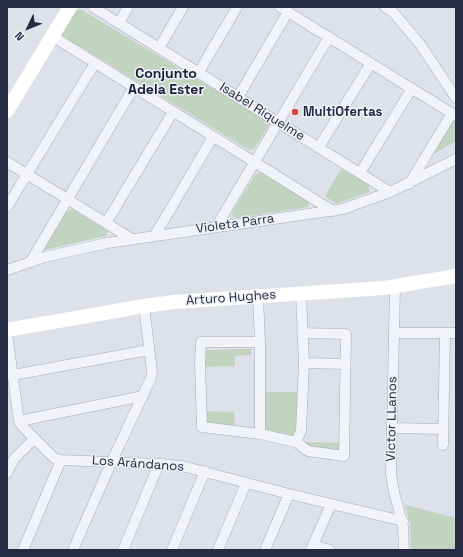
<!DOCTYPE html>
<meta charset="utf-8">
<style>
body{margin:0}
#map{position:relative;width:463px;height:557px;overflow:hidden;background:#dfe1ea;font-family:"Space Grotesk",sans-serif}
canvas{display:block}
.frame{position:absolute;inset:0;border:8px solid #262a42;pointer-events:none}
.north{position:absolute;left:8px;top:8px;width:40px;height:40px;-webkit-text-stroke:3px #eff0f7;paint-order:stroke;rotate:227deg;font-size:11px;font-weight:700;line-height:16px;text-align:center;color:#262a42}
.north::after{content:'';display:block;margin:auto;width:14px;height:18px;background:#262a42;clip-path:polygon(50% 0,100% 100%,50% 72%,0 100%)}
</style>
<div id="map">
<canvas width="463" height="557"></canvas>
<div class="frame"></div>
<div class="north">N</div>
</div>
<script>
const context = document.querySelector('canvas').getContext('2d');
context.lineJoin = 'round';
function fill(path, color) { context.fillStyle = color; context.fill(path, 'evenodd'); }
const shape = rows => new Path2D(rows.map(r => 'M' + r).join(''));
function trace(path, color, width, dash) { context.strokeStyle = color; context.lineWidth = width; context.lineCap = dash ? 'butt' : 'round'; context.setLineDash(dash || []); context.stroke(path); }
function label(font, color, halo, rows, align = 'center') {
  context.font = font + ' "Space Grotesk",sans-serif'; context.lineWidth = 3; context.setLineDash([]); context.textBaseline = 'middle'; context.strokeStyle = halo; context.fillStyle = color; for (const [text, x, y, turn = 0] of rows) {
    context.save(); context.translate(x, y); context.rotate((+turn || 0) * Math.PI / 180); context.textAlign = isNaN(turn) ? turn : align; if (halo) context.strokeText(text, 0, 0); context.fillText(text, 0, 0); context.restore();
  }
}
fill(shape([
 [78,10,82,10,232,100,234,97,269,118,270,124,254,149,249,150,63,36,61,34,75,11],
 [454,117,456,118,456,141,428,157],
 [341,169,351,175,353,174,369,185,369,192,336,204,325,196],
 [258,173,261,173,308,201,309,204,308,207,237,218,233,217,232,212,255,175],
 [72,209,108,231,106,236,44,250,65,212],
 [251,349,251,355,235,356,235,366,206,367,206,350],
 [264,392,297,392,300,431,296,438,265,433,263,428],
 [205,411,234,412,235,427,251,428,254,436,204,426],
 [306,442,344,443,345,455,304,446],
 [405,505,456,518,456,550,411,550,410,524]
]), '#c0d4bf');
const street = shape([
 [93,7,390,192],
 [280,7,456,116],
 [385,7,393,12,420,44,456,98],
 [119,23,128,7],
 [52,36,333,211],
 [159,48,183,7],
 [199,72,237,7],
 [238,97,288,12],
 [319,147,371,63],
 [7,162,132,239],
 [360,173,412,88],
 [409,184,452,113],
 [7,207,95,63],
 [106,223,173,112],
 [216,227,329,37],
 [155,235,213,137],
 [31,261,134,87],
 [7,270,45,257,107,243,343,209,390,192,456,159],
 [395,287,391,474,394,492,403,526,404,550],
 [258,297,260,342,260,434,296,442,301,431,304,363,301,294],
 [394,333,456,333],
 [7,334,19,421,23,427,52,456,56,459,61,460,159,464,182,466,289,494,403,521],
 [304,363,345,364],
 [13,375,149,350],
 [19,421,143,396],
 [392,428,443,429],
 [260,434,202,427,200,362,201,342,260,342],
 [296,442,308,451,344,456,346,334,302,333],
 [443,445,445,333],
 [7,473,14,459,34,439],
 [313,545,330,550],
 [23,550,61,460],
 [73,550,112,461,151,378,152,371,144,306],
 [123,550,159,464],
 [172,550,205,471],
 [218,550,246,483],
 [265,550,289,494],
 [311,550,331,504]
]);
trace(street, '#a8aab8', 11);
trace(street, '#f2f3f8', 10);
trace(shape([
 [7,111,70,7],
 [7,330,144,306,174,302,384,288,456,276]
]), '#fff', 14);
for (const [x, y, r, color] of [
 [295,112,4,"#db4438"]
]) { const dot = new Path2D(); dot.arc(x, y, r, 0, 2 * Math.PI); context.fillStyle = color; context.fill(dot); trace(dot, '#eff0f7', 1.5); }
label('13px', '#262a42', '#eff0f7', [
 ["Isabel Riquelme",262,112,32],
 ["Violeta Parra",235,224,-8],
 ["Arturo Hughes",231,298,-4],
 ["Victor LLanos",392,419,-89],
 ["Los Arándanos",138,464,4]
]);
label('bold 13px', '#262a42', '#eff0f7', [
 ["MultiOfertas",303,112]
], 'left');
label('bold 14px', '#191c33', '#eff0f7', [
 ["Conjunto",166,74],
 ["Adela Ester",166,90]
]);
</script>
